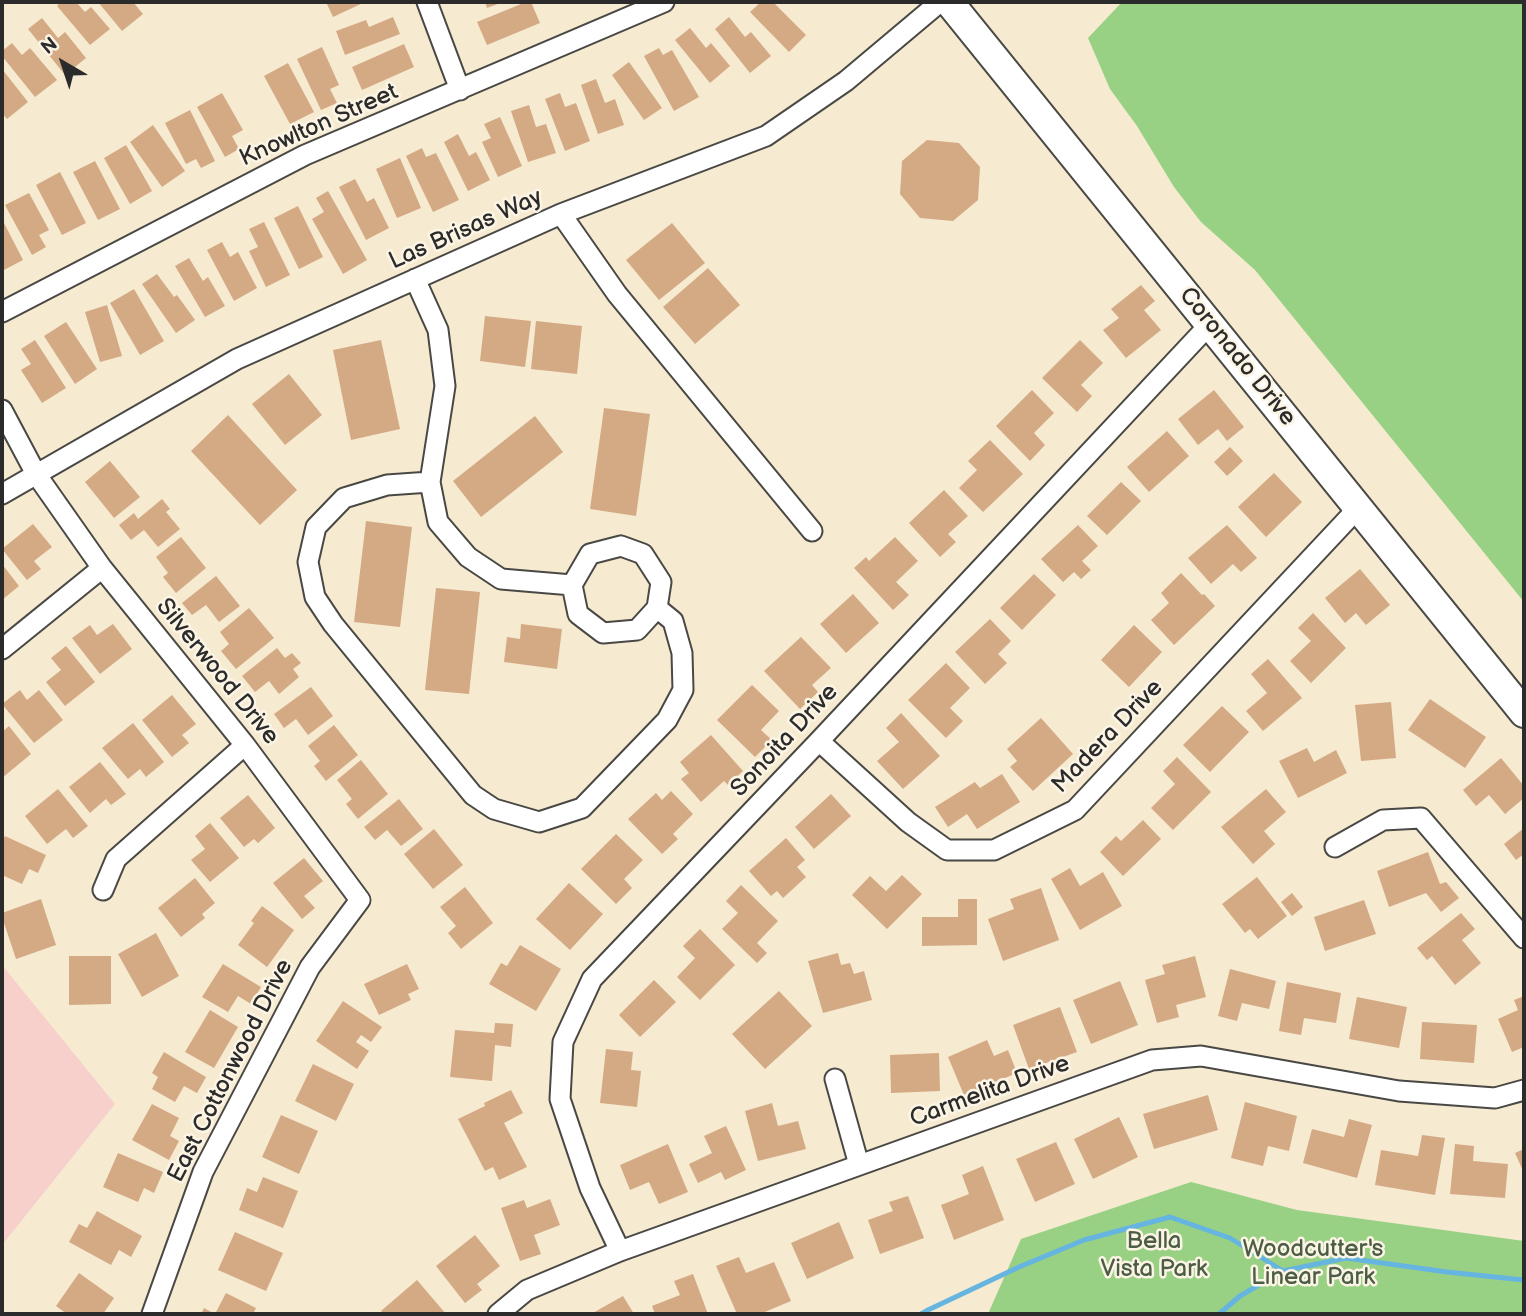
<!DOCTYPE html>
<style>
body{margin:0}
#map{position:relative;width:1526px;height:1316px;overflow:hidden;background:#f6ead1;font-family:"Balsamiq Sans",sans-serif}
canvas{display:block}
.frame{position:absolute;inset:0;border:4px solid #2b2b2b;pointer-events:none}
.north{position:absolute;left:28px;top:28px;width:70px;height:70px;-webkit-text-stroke:5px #fcf5e5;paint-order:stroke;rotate:321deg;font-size:19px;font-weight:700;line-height:28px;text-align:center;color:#2b2b2b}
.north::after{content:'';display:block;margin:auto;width:24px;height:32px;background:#2b2b2b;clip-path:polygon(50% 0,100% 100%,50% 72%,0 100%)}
</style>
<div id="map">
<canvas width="1526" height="1316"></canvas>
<div class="frame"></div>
<div class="north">N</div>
</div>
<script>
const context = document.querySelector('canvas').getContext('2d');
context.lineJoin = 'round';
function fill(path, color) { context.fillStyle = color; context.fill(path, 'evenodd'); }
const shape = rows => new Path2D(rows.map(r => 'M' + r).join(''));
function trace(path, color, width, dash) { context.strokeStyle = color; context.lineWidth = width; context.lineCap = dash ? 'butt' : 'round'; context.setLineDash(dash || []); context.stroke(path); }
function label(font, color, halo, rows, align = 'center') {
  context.font = font + ' "Balsamiq Sans",sans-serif'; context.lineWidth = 5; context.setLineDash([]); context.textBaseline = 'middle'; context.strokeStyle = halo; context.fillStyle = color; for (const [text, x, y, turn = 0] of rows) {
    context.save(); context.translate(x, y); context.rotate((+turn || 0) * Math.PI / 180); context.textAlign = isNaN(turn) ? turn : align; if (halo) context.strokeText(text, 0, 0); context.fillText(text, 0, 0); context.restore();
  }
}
fill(shape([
 [2,965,115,1104,2,1245]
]), '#f7d0cc');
fill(shape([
 [1122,2,1524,2,1524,602,1255,270,1201,222,1174,187,1137,126,1110,89,1088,38],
 [1191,1182,1297,1210,1524,1241,1524,1314,988,1314,1021,1239]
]), '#99d184');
trace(shape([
 [921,1314,928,1310,1019,1267,1084,1240,1170,1217,1230,1238,1283,1271],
 [1219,1314,1240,1296,1283,1271,1346,1258,1447,1272,1524,1280]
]), '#66b4e0', 5);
fill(shape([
 [61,2,76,2,85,12,91,7,110,29,90,45,57,6],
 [98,2,133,2,143,14,122,31],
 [326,2,365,2,333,17],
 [485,2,503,2,487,8],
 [526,2,531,2,540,23,487,45,477,22],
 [761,2,773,2,806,35,789,52,750,12],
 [393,17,400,34,345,55,336,31,366,20,369,27],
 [729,17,745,37,751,32,771,56,750,73,715,29],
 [42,18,58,38,65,32,86,58,65,75,28,29],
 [690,28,706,48,711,43,730,66,710,83,675,40],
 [12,43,22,55,30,48,57,80,35,97,2,56,2,51],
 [404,44,414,67,362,90,352,67],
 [322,47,339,85,330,89,337,103,321,110,297,59],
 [659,48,663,55,672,50,699,97,674,111,644,56],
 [629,62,662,108,644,120,612,75],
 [288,63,314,112,290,124,264,76],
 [2,69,28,102,7,119,2,113],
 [596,79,605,103,615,99,624,125,598,134,581,85],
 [222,93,243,130,232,136,239,149,225,157,197,107],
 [560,93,565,107,576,103,590,141,565,151,545,99],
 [529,105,536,127,546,124,556,153,528,162,511,111],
 [190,110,215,161,201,168,196,159,186,164,165,123],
 [500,117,522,166,498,177,482,142,491,138,484,124],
 [153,125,185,171,162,187,130,142],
 [458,134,469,156,476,152,490,180,468,191,444,142],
 [927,140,959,143,980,167,978,200,953,221,920,218,900,194,902,161],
 [126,145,152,191,130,204,104,158],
 [422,148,426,157,436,153,459,200,433,212,406,156],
 [400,158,421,208,397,218,376,169],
 [95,161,120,209,98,220,73,172],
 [60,172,86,223,62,235,36,185],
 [355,179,367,202,374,198,389,228,366,240,339,187],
 [328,191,367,260,343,274,312,219,324,212,316,198],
 [29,193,49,230,39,235,46,247,32,255,5,205],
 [298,206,323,257,299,269,274,218],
 [2,219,23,260,2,271],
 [264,222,290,275,266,287,249,251,258,247,249,229],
 [672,223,705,263,659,300,626,260],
 [222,242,230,257,238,252,257,288,234,301,207,250],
 [189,258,203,281,208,277,225,306,205,317,175,266],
 [708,268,740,305,695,344,663,307],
 [157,274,174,297,177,295,195,320,176,333,142,284],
 [1141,285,1155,301,1144,310,1161,330,1126,358,1103,330,1119,318,1111,309],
 [134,289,164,341,140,355,110,303],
 [107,305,122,356,100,362,85,312],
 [485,316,531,321,525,367,480,361],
 [536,321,582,326,577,374,531,369],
 [66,322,97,369,75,384,44,336],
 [35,340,66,388,42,403,21,370,31,364,21,349],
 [381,340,400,429,351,440,333,350],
 [1080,340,1103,363,1081,385,1092,396,1077,412,1042,378],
 [289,374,322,415,285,445,252,404],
 [1032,390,1054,413,1034,433,1045,445,1030,461,996,426],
 [1214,390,1244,427,1227,441,1218,429,1198,445,1178,419],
 [604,408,650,414,636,516,590,509],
 [228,415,297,490,260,525,191,451],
 [535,416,563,452,481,517,453,481],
 [1167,431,1189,456,1149,492,1127,467],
 [990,440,1023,474,983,512,959,488,977,470,968,461],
 [1230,447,1243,461,1227,476,1214,462],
 [110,461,140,497,114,518,85,482],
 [1274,473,1302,502,1266,537,1238,507],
 [1121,482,1141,501,1107,535,1087,516],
 [944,490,968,516,948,534,956,542,940,557,909,523],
 [162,499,170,509,166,512,180,529,158,547,144,530,131,540,119,525,134,513,138,519],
 [366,521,412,527,400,627,354,622],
 [33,524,52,547,34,561,41,569,27,580,2,549],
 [1078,525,1098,546,1082,561,1091,570,1081,579,1074,572,1063,582,1041,559],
 [1227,525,1257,558,1241,572,1233,564,1211,584,1188,558],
 [181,537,206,568,176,593,163,577,168,573,156,557],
 [895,537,918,561,896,582,909,595,893,610,854,568,866,557,869,561],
 [2,564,19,586,2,600],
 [1360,569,1390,605,1366,625,1356,613,1345,623,1325,598],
 [1181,573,1202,595,1204,594,1215,606,1174,645,1151,620,1169,603,1161,593],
 [1034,574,1056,595,1022,630,1000,608],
 [216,576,240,606,219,622,206,605,192,615,182,603],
 [436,588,480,592,469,694,425,690],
 [853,594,879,623,846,653,820,624],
 [249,608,274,638,236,669,221,651,229,644,220,632],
 [1313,613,1346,648,1311,683,1290,661,1311,641,1298,628],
 [990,619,1011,641,998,654,1007,663,985,684,955,652],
 [113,624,132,649,100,674,72,638,90,625,97,635],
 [521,624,562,629,557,669,504,662,507,637,520,639],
 [1134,625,1162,652,1129,687,1101,660],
 [801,637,831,668,812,685,818,692,800,709,764,671],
 [66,646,95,682,65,706,46,682,61,670,51,658],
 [277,648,285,658,292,653,301,663,293,669,299,677,279,694,269,681,255,692,242,676],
 [1268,659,1302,698,1263,731,1246,711,1267,693,1251,674],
 [946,663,970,688,950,708,963,721,946,738,908,700],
 [752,685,779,711,761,730,772,740,755,757,717,720],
 [311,687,333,716,308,735,296,719,284,728,274,714],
 [20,690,27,700,39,690,63,720,34,743,2,704],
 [172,695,196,724,182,735,189,743,172,757,142,720],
 [1430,699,1486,737,1465,768,1408,730],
 [1391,702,1396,758,1361,761,1355,705],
 [1222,706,1249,732,1210,772,1183,745],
 [901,713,940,756,903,789,877,761,899,742,886,728],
 [1041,718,1073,754,1033,791,1010,767,1017,761,1007,749],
 [133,723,164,762,146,777,140,769,128,779,102,748],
 [334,725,358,755,326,781,314,766,320,761,308,746],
 [9,726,31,754,2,778,2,732],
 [711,735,743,771,728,785,724,781,701,802,681,779,689,773,680,762],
 [1307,748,1314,762,1336,750,1347,773,1298,798,1279,761],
 [1177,757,1211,792,1173,830,1151,808,1175,784,1163,771],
 [1501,758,1524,786,1524,798,1505,814,1489,795,1476,806,1463,790],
 [361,760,388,794,358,819,346,804,352,799,337,780],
 [100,762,126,794,111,805,106,799,90,813,69,787],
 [1002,774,1020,802,977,829,967,814,948,827,935,807,975,782,980,788],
 [58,789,88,826,73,838,66,829,47,844,25,816],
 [1266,789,1286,812,1264,831,1275,844,1253,864,1221,827],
 [671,791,693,814,673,834,678,839,662,854,628,819,656,793,662,800],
 [831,794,851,816,814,849,795,827],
 [248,795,275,828,258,843,254,839,244,847,220,818],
 [399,799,423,829,401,846,387,830,375,840,364,827],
 [1143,820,1161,839,1123,876,1100,852,1116,836,1121,841],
 [210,823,239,858,210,882,191,860,205,849,195,836],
 [1524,828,1524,854,1516,860,1504,844],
 [434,829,463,865,433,889,404,854],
 [616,834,643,860,624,879,632,888,616,904,581,869],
 [5,836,46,855,38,873,29,869,22,884,2,875,2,842],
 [786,838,805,860,797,867,806,877,783,898,777,891,771,896,749,871],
 [1428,852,1440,884,1446,882,1459,898,1441,912,1426,893,1389,907,1377,871],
 [304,858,323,881,304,896,315,908,302,919,273,883],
 [1070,868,1080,886,1103,872,1122,906,1080,930,1051,879],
 [902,875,922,894,887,929,852,895,870,876,886,891],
 [1257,877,1287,916,1258,939,1250,929,1245,933,1222,904],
 [195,878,215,903,202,914,205,918,181,937,158,908],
 [569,883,603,914,570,950,536,919],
 [741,885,778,921,757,943,767,953,757,963,722,929,738,913,726,901],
 [465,887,493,923,461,949,448,933,456,926,440,907],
 [1041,888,1059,940,1003,961,988,919,1014,909,1010,899],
 [1292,893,1303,907,1292,916,1281,902],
 [41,899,56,945,16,959,2,917,2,913],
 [958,899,977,899,977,945,922,946,922,917,958,917],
 [1364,900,1376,934,1325,951,1314,917],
 [262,906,294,930,267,967,238,945,254,923,251,921],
 [1461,913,1475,929,1462,940,1481,963,1455,985,1432,956,1427,960,1417,948],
 [700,929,735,965,700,1000,677,977,695,958,683,946],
 [156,933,179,976,142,997,118,954],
 [520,945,561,969,536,1011,489,984,501,963,507,966],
 [838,953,841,965,850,963,854,974,864,971,872,1000,823,1013,808,961],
 [69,956,111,956,111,1004,69,1005],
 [1195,956,1206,997,1176,1005,1179,1017,1157,1023,1145,980,1165,974,1162,965],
 [223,964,261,987,251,1004,238,996,228,1012,202,997],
 [407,964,419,989,408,994,411,1000,379,1015,364,984],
 [1230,969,1276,981,1269,1009,1242,1003,1237,1021,1218,1016],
 [654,980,676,1002,640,1037,619,1015],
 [1120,981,1138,1025,1091,1044,1073,1000],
 [1287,982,1341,993,1336,1023,1304,1018,1301,1035,1279,1031],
 [779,991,812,1026,765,1069,732,1034],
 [1524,996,1524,1047,1512,1052,1498,1019,1518,1010,1514,1000],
 [1357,997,1407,1007,1399,1048,1349,1039],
 [343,1001,382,1027,371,1042,361,1035,356,1042,369,1051,357,1069,316,1041],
 [1060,1007,1077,1052,1029,1069,1013,1025],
 [210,1010,238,1027,214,1068,185,1052],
 [1422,1022,1477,1025,1474,1063,1420,1059],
 [495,1023,513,1024,511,1047,495,1045,492,1081,450,1077,455,1030,494,1033],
 [987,1040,994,1056,1008,1050,1017,1073,964,1095,948,1057],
 [606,1049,633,1052,631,1070,641,1071,637,1107,600,1103],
 [164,1052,206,1077,197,1093,184,1086,175,1102,152,1089,158,1077,152,1073],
 [939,1053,940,1091,891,1093,890,1055],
 [313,1064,354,1084,336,1121,295,1101],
 [511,1090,523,1113,504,1123,527,1167,499,1180,493,1167,485,1171,458,1119,485,1106,484,1103],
 [1208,1095,1218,1130,1154,1149,1143,1114],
 [1245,1102,1297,1116,1289,1151,1268,1146,1263,1166,1231,1158],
 [772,1103,778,1126,798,1121,806,1149,758,1161,745,1111],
 [152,1104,179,1118,170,1136,179,1141,169,1160,132,1140],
 [281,1115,318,1131,299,1174,262,1157],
 [1119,1117,1138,1157,1093,1179,1074,1139],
 [1349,1119,1372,1125,1357,1178,1303,1163,1312,1129,1344,1137],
 [726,1126,746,1170,725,1180,721,1172,698,1183,689,1164,712,1153,704,1136],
 [1422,1135,1445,1138,1435,1195,1375,1185,1381,1150,1418,1156],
 [1056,1142,1075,1184,1035,1202,1016,1159],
 [668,1144,688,1192,659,1204,649,1182,630,1190,620,1165],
 [1455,1144,1474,1146,1473,1161,1508,1164,1505,1198,1450,1194],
 [1524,1149,1524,1173,1515,1153],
 [118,1153,163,1172,154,1193,144,1188,138,1202,103,1187],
 [983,1166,1004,1220,954,1240,941,1205,969,1194,962,1175],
 [263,1177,298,1191,283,1228,239,1210,247,1188,257,1192],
 [908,1196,924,1238,880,1254,868,1220,893,1211,889,1202],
 [550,1199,560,1225,534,1235,541,1254,520,1261,501,1208,524,1200,527,1208],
 [97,1211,142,1236,131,1257,119,1250,111,1265,69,1242,79,1224,87,1228],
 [839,1222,854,1258,807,1279,791,1243],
 [235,1232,283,1253,266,1291,218,1270],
 [475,1235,500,1266,477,1284,482,1290,465,1303,436,1266],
 [739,1257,746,1273,774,1262,791,1301,760,1314,737,1314,716,1266],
 [79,1273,114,1298,103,1314,67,1314,56,1306],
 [693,1274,708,1314,655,1314,652,1306,680,1295,674,1281],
 [417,1280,446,1314,384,1314,381,1311],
 [226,1293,256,1308,253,1314,201,1314,204,1308,215,1314],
 [623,1296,634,1314,591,1314]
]), '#d4aa84');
const street = shape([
 [427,2,460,90],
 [561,214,617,294,812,531],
 [415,279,438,330,445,386,430,482,438,522,468,557,501,579,572,585],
 [2,312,305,155,664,2],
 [2,410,36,474,102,568,245,745,360,900,310,967,203,1172,152,1314],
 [430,482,387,485,344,498,316,527,308,562,315,597,333,624,473,795,494,809,539,822,582,808,667,720,683,690,682,653,673,621,657,608],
 [2,494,237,359,561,214,766,136,846,81,940,2],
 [621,546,643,554,661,582,657,608,637,630,603,633,578,614,572,585,590,554,621,546],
 [2,649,102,568],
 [819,741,908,822,947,850,994,850,1075,810,1358,508],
 [1335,847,1383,820,1421,818,1524,938],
 [103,890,116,859,245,745],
 [835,1079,859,1165],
 [620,1251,590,1188,560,1099,563,1042,592,979,819,741,1210,324],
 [498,1314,527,1290,620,1251,1152,1060,1201,1056,1399,1091,1495,1098,1524,1090]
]);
const secondary = shape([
 [949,2,1524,713]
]);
trace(street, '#494844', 23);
trace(secondary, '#494844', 32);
trace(street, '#fff', 19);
trace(secondary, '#fff', 28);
label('24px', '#2b2b2b', '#fcf5e5', [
 ["Knowlton Street",319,126,-24],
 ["Las Brisas Way",466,230,-24],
 ["Coronado Drive",1237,357,51],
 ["Silverwood Drive",217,672,51],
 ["Madera Drive",1108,737,-46],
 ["Sonoita Drive",785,741,-47],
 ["East Cottonwood Drive",231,1071,-63],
 ["Carmelita Drive",990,1092,-20]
]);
label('24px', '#4c5d46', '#fcf5e5', [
 ["Bella",1154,1242],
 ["Vista Park",1154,1270],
 ["Woodcutter's",1313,1250],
 ["Linear Park",1313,1278]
]);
</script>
